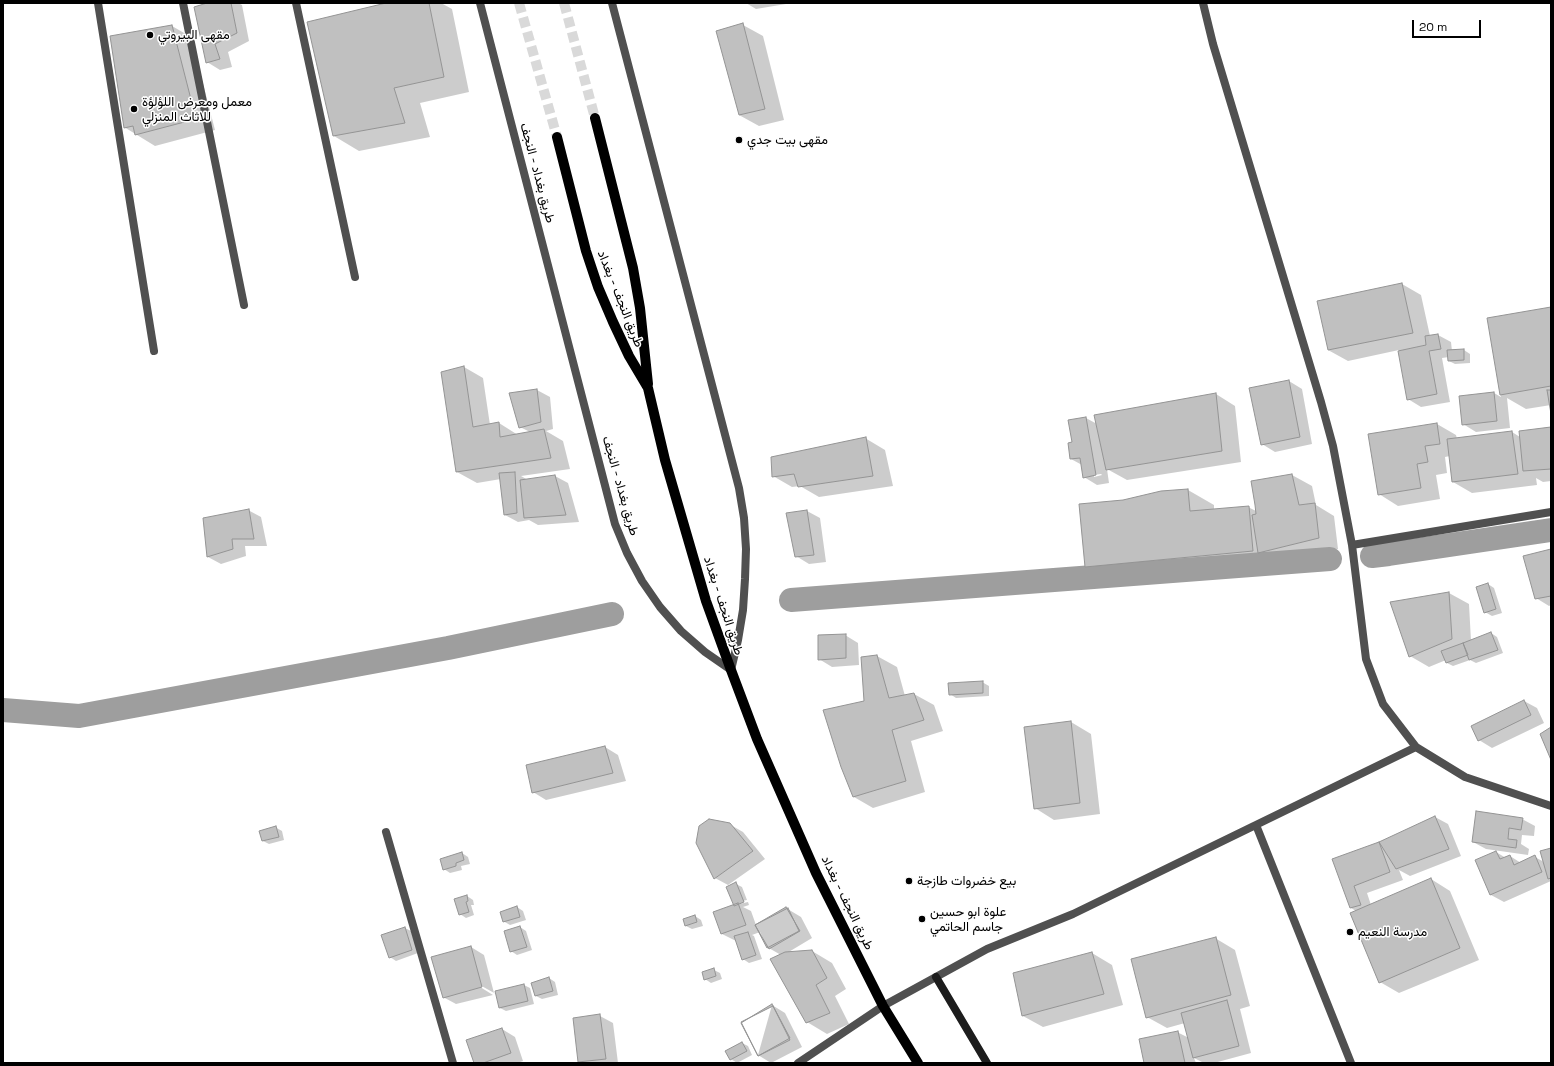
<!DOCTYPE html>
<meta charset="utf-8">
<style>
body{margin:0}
#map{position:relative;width:1554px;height:1066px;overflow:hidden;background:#fff;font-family:"Space Grotesk",sans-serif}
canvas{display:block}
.frame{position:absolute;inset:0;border:4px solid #000;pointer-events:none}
.scale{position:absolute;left:1412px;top:20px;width:69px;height:18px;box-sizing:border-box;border:2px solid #000;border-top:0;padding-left:5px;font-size:12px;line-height:14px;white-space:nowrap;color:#000;-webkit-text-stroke:3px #fff;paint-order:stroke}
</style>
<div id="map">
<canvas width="1554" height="1066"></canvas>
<div class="frame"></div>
<div class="scale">20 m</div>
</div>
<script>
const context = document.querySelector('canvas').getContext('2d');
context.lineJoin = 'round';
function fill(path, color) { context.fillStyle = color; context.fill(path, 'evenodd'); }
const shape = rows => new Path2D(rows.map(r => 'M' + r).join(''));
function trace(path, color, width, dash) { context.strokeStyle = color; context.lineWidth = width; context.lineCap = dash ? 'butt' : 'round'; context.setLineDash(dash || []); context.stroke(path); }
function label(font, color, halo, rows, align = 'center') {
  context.font = font + ' "Space Grotesk",Vazirmatn,sans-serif'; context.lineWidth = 3; context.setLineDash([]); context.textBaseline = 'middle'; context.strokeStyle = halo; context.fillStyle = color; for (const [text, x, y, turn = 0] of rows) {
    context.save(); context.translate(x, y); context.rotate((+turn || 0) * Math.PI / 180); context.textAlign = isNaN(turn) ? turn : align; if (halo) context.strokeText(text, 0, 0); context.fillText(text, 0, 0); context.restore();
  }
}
fill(shape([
 [211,3,238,3,242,5,249,41,228,52,232,67,220,70,207,62],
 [390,3,441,3,452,9,469,92,420,103,430,137,359,151,334,136],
 [746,3,792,3,756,9],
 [743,25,763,36,784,120,759,126,739,115],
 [172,26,191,37,215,130,155,146,124,127],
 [1402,284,1421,295,1430,336,1438,335,1451,342,1452,351,1464,350,1470,354,1470,363,1455,364,1449,361,1449,357,1442,358,1450,402,1421,407,1408,399,1399,350,1348,361,1328,350],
 [1551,308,1551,408,1551,405,1526,409,1507,398,1510,428,1476,432,1463,424,1494,393,1501,397,1488,319],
 [464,367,483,378,490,425,499,423,518,435,530,432,520,427,537,390,550,397,553,429,546,431,563,441,570,469,521,476,528,480,555,476,568,483,579,522,538,525,529,520,518,522,505,515,501,479,477,483,457,472],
 [1289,381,1302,389,1312,444,1275,452,1262,444],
 [1216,394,1235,406,1241,462,1127,480,1107,469,1109,483,1097,485,1084,477,1082,465,1071,459,1073,443,1086,418,1097,424],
 [1101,474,1102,475,1094,477,1094,475],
 [1437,424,1456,435,1457,439,1512,432,1520,437,1551,428,1551,481,1543,482,1536,478,1537,485,1472,493,1453,482,1450,456,1445,457,1447,473,1436,475,1440,499,1398,506,1379,494],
 [865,438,885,450,893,486,819,497,800,486,792,487,773,476],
 [1292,475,1312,486,1316,505,1334,516,1338,549,1278,564,1278,566,1111,581,1086,566,1123,501,1188,490,1214,505,1214,510,1248,507,1256,511],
 [248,510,261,517,267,546,245,546,246,556,221,564,208,557],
 [807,511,820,518,826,562,809,564,796,556],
 [1551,550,1551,605,1549,606,1536,598],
 [1488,584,1494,588,1502,613,1492,616,1485,612],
 [1449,593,1469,604,1471,641,1491,633,1497,637,1503,653,1476,663,1470,660,1453,666,1447,663,1446,660,1429,667,1410,656,1392,603],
 [845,635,858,643,859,665,832,667,819,659],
 [877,656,897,667,905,696,914,694,934,705,943,731,911,741,925,792,873,808,854,797,865,702,862,658],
 [982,682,989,686,989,696,956,698,950,694],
 [1524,701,1537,708,1544,723,1492,748,1479,740],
 [1071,722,1091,734,1100,814,1054,820,1035,808],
 [605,747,618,755,626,781,546,800,533,792],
 [1435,817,1448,824,1461,856,1410,876,1399,870,1403,880,1367,893,1371,905,1431,879,1450,891,1479,960,1399,993,1380,982,1356,911,1351,908,1333,860,1380,843],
 [1522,819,1535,826,1534,836,1522,835,1521,844,1529,849,1528,855,1486,849,1473,842],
 [729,824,743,832,765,859,728,885,715,878],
 [275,827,282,831,284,840,269,844,263,841],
 [1551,849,1551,881,1504,902,1491,895,1476,861,1496,852,1506,858,1510,856,1521,863,1535,857,1544,862],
 [462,853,468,857,470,864,461,866,462,870,450,873,444,869],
 [736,884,742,887,747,900,737,902,739,904,748,902,749,905,743,907,751,911,756,925,786,908,801,917,812,938,787,953,812,951,832,963,846,989,835,996,849,1024,827,1034,807,1022,781,955,767,947,760,932,752,935,754,936,762,959,749,963,743,959,736,941,722,934,715,912,734,905],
 [467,896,473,900,474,905,471,905,474,915,466,918,460,914],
 [517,907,523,911,526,920,510,925,503,921],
 [695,916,701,920,703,926,692,929,686,926],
 [520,927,526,931,532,950,517,955,511,951],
 [405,928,411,931,418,953,396,961,390,957],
 [1215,938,1235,950,1250,1006,1240,1009,1251,1053,1214,1063,1204,1063,1194,1058,1196,1063,1145,1063,1177,1032,1189,1038,1185,1023,1167,1028,1147,1017],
 [471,947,484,955,494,993,524,985,530,988,534,1004,506,1011,500,1008,496,994,478,984,477,985,493,995,456,1004,443,997],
 [1092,953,1112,965,1123,1005,1043,1027,1023,1016,1014,973],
 [714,970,720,973,722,979,711,983,705,979],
 [549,978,555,982,558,995,542,999,536,996],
 [772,1005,785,1013,802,1047,771,1063,758,1055],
 [600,1016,613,1023,618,1063,582,1063,579,1061,574,1018],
 [502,1029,515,1037,523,1061,517,1063,475,1063,467,1041],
 [742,1043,748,1046,752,1055,737,1063,731,1059]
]), '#0003');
trace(shape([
 [1372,556,1389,554,1551,530],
 [791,600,1330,559],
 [3,710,79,716,448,648,612,614]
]), '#9e9e9e', 24);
const building = shape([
 [207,3,231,3,237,33,215,44,220,59,206,63,194,7,207,3],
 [386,3,429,3,444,77,394,88,405,123,333,136,307,22,386,3],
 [743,23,765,109,739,115,716,31,743,23],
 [172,25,196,119,135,135,133,126,124,128,110,36,172,25],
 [1402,283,1413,333,1328,350,1317,301,1402,283],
 [1551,307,1551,386,1500,395,1487,318,1551,307],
 [1438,334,1441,349,1429,351,1437,394,1407,400,1398,351,1426,345,1425,336,1438,334],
 [1464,349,1464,360,1448,361,1447,350,1464,349],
 [464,366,473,427,499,422,500,437,544,429,551,458,456,472,441,372,464,366],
 [1289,380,1300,437,1261,445,1249,388,1289,380],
 [537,389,541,422,519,428,509,393,537,389],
 [1547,390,1551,390,1551,414,1547,390],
 [1494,392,1497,421,1462,425,1459,396,1494,392],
 [1216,393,1222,451,1106,470,1094,415,1216,393],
 [1086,417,1096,475,1083,478,1080,458,1070,459,1068,443,1072,442,1068,420,1086,417],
 [1437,423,1440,444,1425,446,1428,462,1417,464,1421,488,1378,495,1368,434,1437,423],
 [1551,427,1551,469,1523,471,1519,431,1551,427],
 [1512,431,1518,474,1452,482,1447,439,1512,431],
 [866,437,873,476,798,487,794,474,772,477,771,457,866,437],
 [515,472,517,513,504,515,499,473,515,472],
 [1292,474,1299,505,1315,503,1319,538,1258,553,1252,515,1256,514,1255,505,1251,481,1292,474],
 [555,475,566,515,524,518,520,480,555,475],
 [1188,489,1190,511,1249,506,1253,551,1085,567,1079,504,1123,500,1161,491,1188,489],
 [249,509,254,539,232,539,233,549,207,557,203,518,249,509],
 [807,510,814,555,795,557,786,513,807,510],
 [1551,549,1551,596,1535,599,1523,556,1551,549],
 [1488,583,1496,609,1484,613,1476,587,1488,583],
 [1449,592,1452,639,1409,657,1390,602,1449,592],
 [1491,632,1498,650,1469,660,1463,643,1491,632],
 [846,634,846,658,818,660,818,635,846,634],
 [1463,643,1468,655,1446,663,1441,651,1463,643],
 [877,655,889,698,914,693,924,720,892,730,906,781,853,797,841,767,823,710,864,701,861,657,877,655],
 [983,681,983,693,949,695,948,683,983,681],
 [1524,700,1531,715,1478,741,1471,726,1524,700],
 [1071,721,1080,803,1034,809,1024,727,1071,721],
 [1551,727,1551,760,1540,734,1551,727],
 [605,746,613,773,532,793,526,765,605,746],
 [1476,811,1523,818,1521,830,1509,828,1508,839,1517,840,1516,848,1472,842,1476,811],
 [1435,816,1449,849,1396,869,1379,842,1435,816],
 [709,819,730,823,753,851,714,879,696,843,699,826,709,819],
 [276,826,279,837,262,841,259,831,276,826],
 [1379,842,1390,872,1354,886,1361,905,1350,908,1332,859,1379,842],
 [1551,848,1551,878,1548,879,1540,851,1551,848],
 [1496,851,1500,859,1510,855,1514,865,1535,855,1542,872,1490,895,1475,860,1496,851],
 [462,852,464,860,456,863,456,866,443,870,440,859,462,852],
 [1431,878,1460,948,1379,983,1350,913,1431,878],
 [736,882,744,902,734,906,726,887,736,882],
 [467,895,468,901,466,902,469,912,459,915,454,899,467,895],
 [738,903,746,925,721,934,713,912,738,903],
 [517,906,520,917,503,922,500,912,517,906],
 [786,907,800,931,769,949,755,925,786,907],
 [788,908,799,931,767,948,755,925,788,908],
 [695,915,697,922,685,926,683,919,695,915],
 [520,926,527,947,510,952,504,931,520,926],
 [405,927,412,950,389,958,381,935,405,927],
 [748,932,756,955,742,960,734,936,748,932],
 [1216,937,1231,995,1146,1018,1131,959,1216,937],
 [471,946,482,987,443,998,431,957,471,946],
 [812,950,827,978,816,985,830,1013,806,1023,770,959,785,952,812,950],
 [1092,952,1104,994,1022,1016,1013,973,1092,952],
 [714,968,716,976,704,980,702,972,714,968],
 [549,977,553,991,535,996,531,983,549,977],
 [524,984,528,1001,499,1008,495,991,524,984],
 [1227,1000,1239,1046,1193,1058,1181,1013,1227,1000],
 [772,1004,790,1038,758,1056,741,1023,772,1004],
 [773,1006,790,1040,758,1056,741,1022,773,1006],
 [600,1014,606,1059,578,1062,573,1018,600,1014],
 [502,1028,511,1053,483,1063,474,1063,466,1040,502,1028],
 [1178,1031,1185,1063,1144,1063,1139,1039,1178,1031],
 [742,1042,747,1051,730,1060,725,1051,742,1042]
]);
fill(building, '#c0c0c0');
trace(building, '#949494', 1);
trace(shape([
 [519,3,557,137],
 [564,3,595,118]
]), '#d9d9d9', 10, [10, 5]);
trace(shape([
 [98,3,154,351],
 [183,3,244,305],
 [296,3,355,277],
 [480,3,615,524,627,553,642,581,660,607,681,631,705,652,731,670,738,640,743,610,745,579,746,549,744,518,739,488,612,3],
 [1203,3,1213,44,1321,402,1333,446,1352,545,1366,659,1383,704,1416,747,1465,777,1551,806],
 [1352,545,1551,512],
 [1256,825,1351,1063],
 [386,832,453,1063],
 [798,1063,883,1006,987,949,1073,914,1416,747]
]), '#505050', 8);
trace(shape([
 [936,977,987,1063]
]), '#1d1d1d', 8);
trace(shape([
 [595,118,633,268,640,308,648,384],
 [557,137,586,251,598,287,613,322,629,356,648,388,665,460,706,601,731,670,757,739,816,873,883,1006,918,1063]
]), '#000', 10);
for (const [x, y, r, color] of [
 [150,35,4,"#000"],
 [134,109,4,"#000"],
 [739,140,4,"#000"],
 [909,881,4,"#000"],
 [922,919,4,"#000"],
 [1350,932,4,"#000"]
]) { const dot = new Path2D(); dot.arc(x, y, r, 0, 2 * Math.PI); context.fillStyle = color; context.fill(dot); trace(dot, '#fff', 1.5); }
label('13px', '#000', '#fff', [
 ["مقهى البيروتي",158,35],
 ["معمل ومعرض اللؤلؤة",142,102],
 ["للاثاث المنزلي",142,117],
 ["مقهى بيت جدي",747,140],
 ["بيع خضروات طازجة",917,881],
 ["علوة ابو حسين",930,912],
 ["جاسم الحاتمي",930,927],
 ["مدرسة النعيم",1358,932]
], 'left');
label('13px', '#000', '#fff', [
 ["طريق بغداد - النجف",537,173,75],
 ["طريق النجف - بغداد",620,299,68],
 ["طريق بغداد - النجف",620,486,74],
 ["طريق النجف - بغداد",723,606,72],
 ["طريق النجف - بغداد",847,903,64]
]);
</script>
